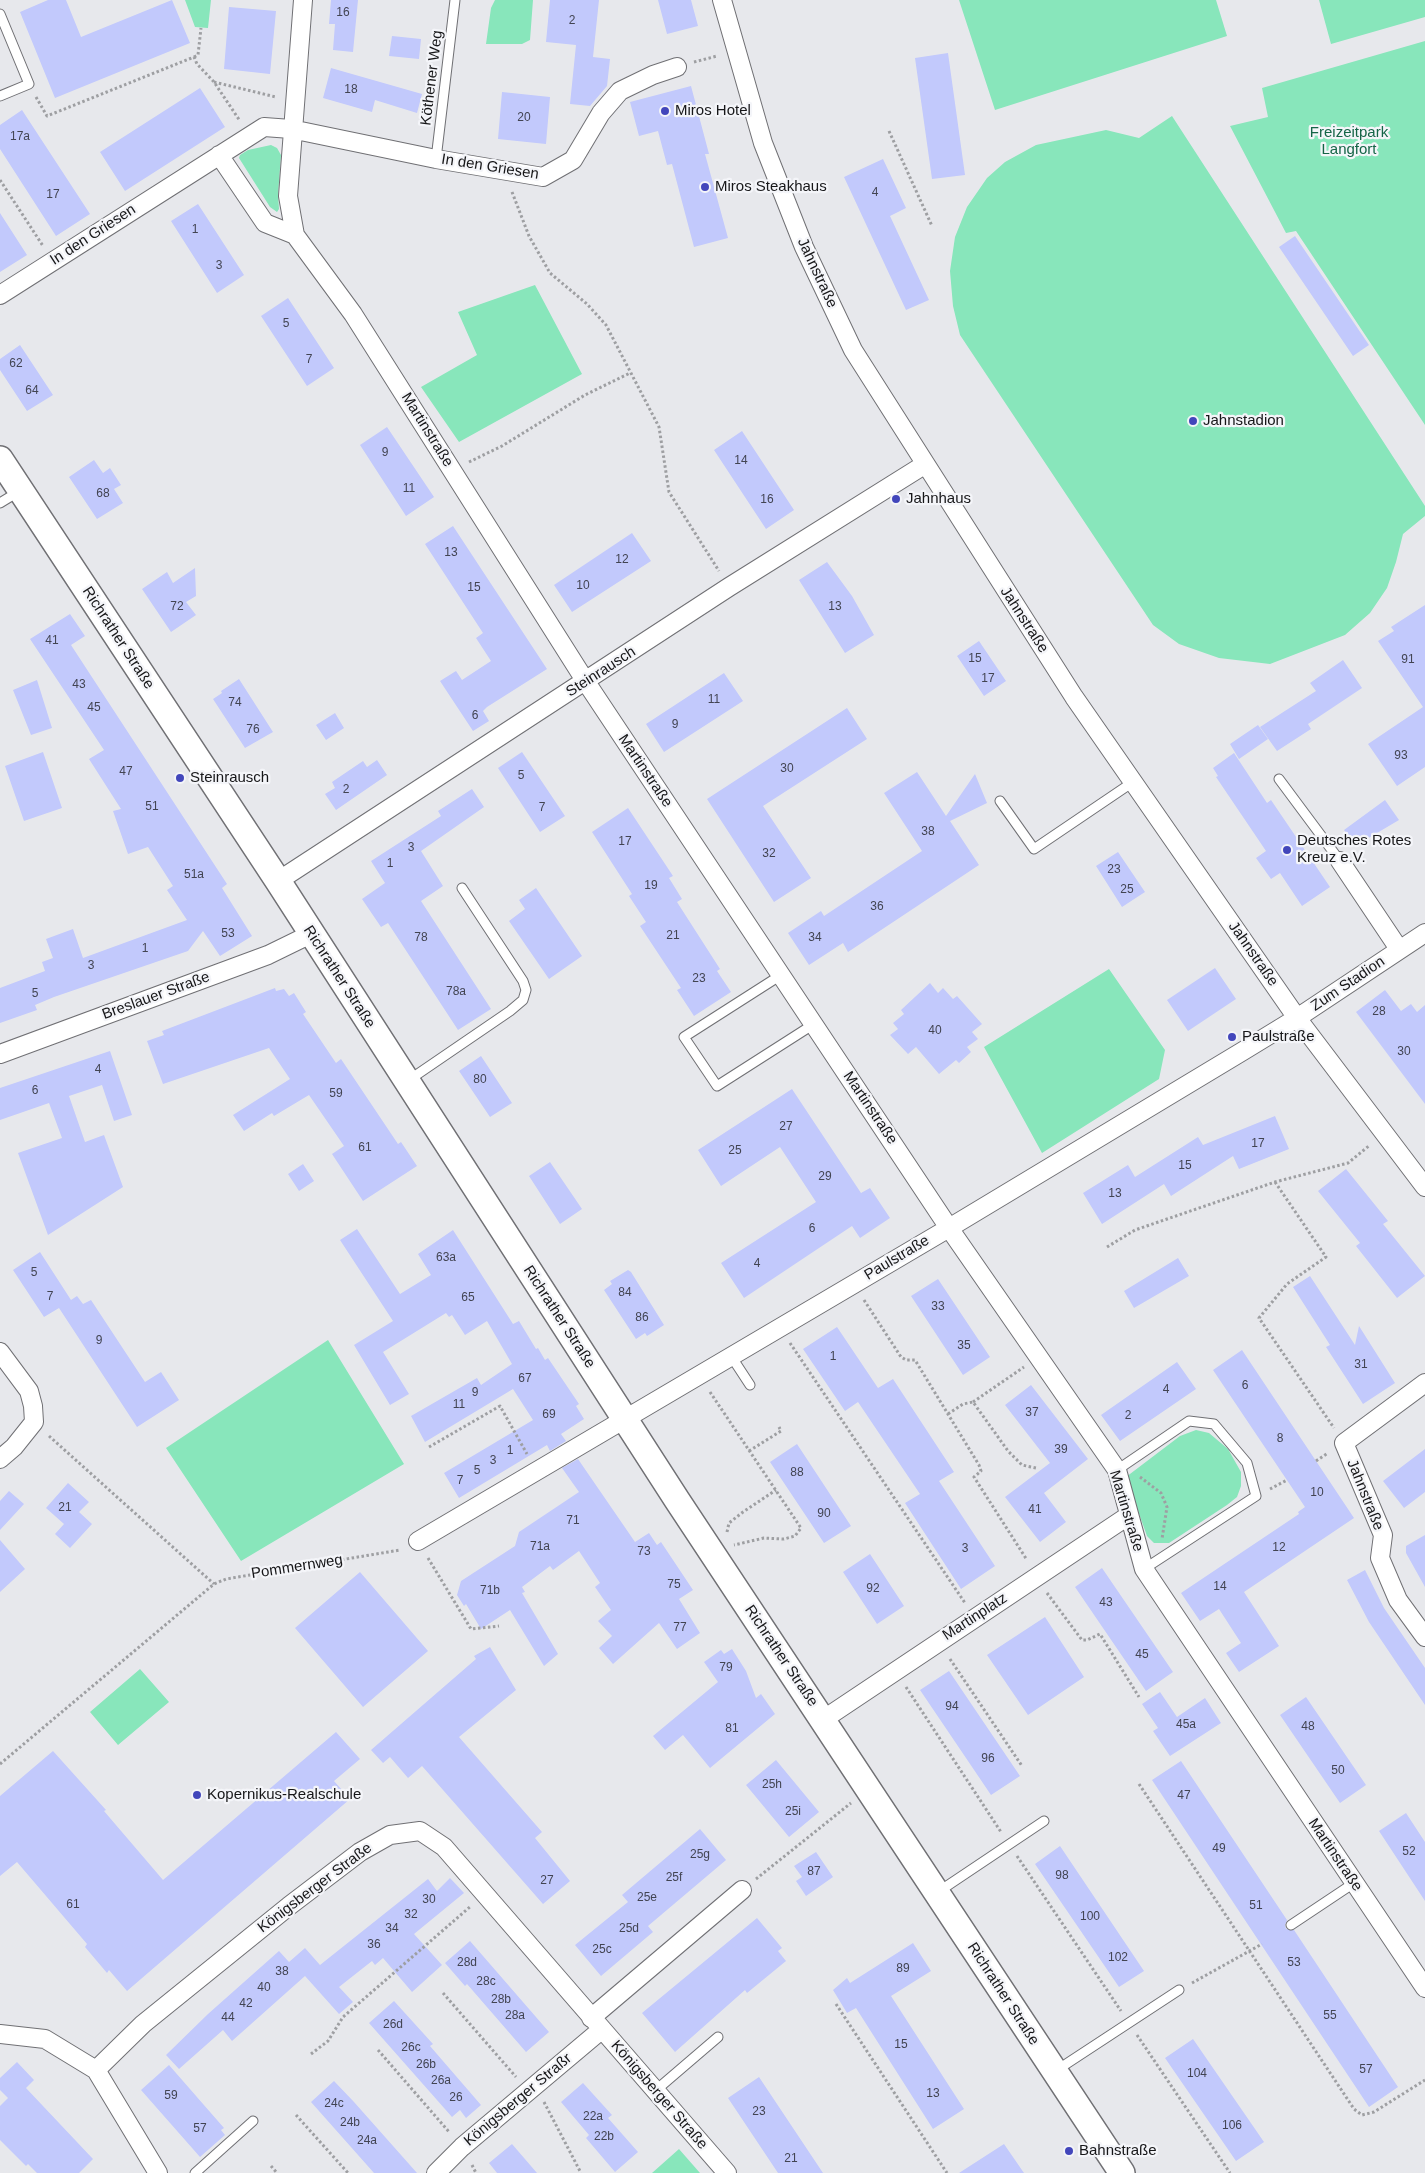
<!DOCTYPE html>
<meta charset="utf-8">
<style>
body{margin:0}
canvas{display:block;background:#e7e8ec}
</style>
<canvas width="1425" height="2173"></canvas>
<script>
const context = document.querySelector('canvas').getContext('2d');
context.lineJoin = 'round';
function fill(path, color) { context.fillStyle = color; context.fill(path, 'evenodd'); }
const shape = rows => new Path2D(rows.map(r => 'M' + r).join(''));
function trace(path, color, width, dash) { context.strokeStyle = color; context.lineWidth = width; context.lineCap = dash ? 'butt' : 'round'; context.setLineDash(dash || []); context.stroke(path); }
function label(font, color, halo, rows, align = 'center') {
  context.font = font + ' Arial,sans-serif'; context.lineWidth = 4.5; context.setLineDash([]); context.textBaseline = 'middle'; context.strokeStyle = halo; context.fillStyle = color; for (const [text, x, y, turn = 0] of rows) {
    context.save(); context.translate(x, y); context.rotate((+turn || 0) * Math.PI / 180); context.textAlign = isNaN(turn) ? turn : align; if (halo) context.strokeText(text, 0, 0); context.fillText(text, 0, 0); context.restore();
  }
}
fill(shape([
 [185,0,211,0,208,28,195,27],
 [495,0,533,0,530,40,522,44,486,44,491,8],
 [959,0,1216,0,1227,36,995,110],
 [1319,0,1425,0,1425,17,1331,44],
 [1425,41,1425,425,1296,231,1286,233,1230,126,1268,117,1262,88],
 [1172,116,1425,506,1425,516,1403,534,1396,562,1387,588,1370,613,1345,635,1270,664,1219,658,1179,644,1153,625,960,335,953,306,950,271,955,237,967,207,987,178,1005,162,1036,145,1106,130,1139,138],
 [271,145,277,148,281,155,278,195,279,209,277,212,270,207,239,158,240,155,248,150],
 [535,285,582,374,459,442,421,387,477,355,458,312],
 [1109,969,1165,1050,1159,1079,1042,1153,984,1047],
 [328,1340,404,1464,241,1561,166,1448],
 [1196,1430,1209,1433,1228,1449,1241,1472,1241,1486,1237,1497,1227,1505,1169,1543,1154,1543,1147,1536,1126,1477,1180,1436],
 [140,1669,169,1702,118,1745,90,1712],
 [679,2149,700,2173,652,2173]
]), '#88e6bb');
fill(shape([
 [48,0,66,0,81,37,172,0,190,43,55,98,20,12],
 [331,0,358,0,353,52,333,50,335,24,329,24],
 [550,0,599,0,593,57,610,59,607,86,590,106,570,104,576,45,546,42],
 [658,0,691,0,698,26,667,34],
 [229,7,276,11,270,74,224,69],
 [392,36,421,39,419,59,389,56],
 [948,53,965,175,932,179,915,58],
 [331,68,422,94,417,113,375,100,372,112,323,98],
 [691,86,709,154,705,154,728,238,694,247,672,164,667,165,658,131,639,136,630,102],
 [200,88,225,127,125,191,100,152],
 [502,92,550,97,546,144,498,139],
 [22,110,90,214,56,236,0,149,0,125],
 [883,159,906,208,890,216,929,300,906,310,844,177],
 [198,204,244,275,217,293,171,221],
 [0,213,27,255,0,272],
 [1295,236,1369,345,1353,356,1279,247],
 [288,298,334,368,307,386,261,316],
 [20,345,53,395,27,411,0,370,0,359],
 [387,427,434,497,406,516,360,445],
 [742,431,794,510,766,529,714,450],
 [94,460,103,473,110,468,121,485,114,489,123,503,97,519,69,477],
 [453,526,547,669,487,707,483,711,489,721,473,731,440,681,456,671,462,680,491,661,476,638,483,633,425,544],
 [632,533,651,561,572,612,554,585],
 [827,562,852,596,874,635,845,653,799,580],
 [195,568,196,596,186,602,196,615,171,632,142,589,167,572,173,583],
 [1425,605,1425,767,1397,786,1368,744,1423,707,1378,641,1394,631,1391,627],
 [70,614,85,636,71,645,227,884,222,888,252,936,220,956,203,931,188,951,54,997,35,1005,37,1010,0,1023,0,988,45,971,42,962,53,958,46,939,73,929,83,958,187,920,167,890,173,886,148,847,128,854,113,811,121,809,89,759,104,750,30,639],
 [979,641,1006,681,984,696,957,656],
 [1343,660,1362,688,1308,724,1311,729,1277,751,1260,727,1316,691,1310,683],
 [724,673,743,701,664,752,646,724],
 [239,679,273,732,245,748,213,699,222,693,221,691],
 [37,680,52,728,31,735,13,690],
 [847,708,867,739,763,806,811,878,774,902,707,799],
 [335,713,344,728,326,740,316,725],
 [1258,725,1268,739,1239,759,1230,744],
 [43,752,62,808,24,821,5,766],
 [522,752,565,816,540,832,498,768],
 [1234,753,1267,803,1271,800,1330,887,1302,906,1280,873,1271,879,1256,858,1266,851,1216,777,1218,776,1213,768],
 [377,760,387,775,336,810,325,794,335,788,332,782,363,761,367,767],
 [917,772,946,816,975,774,987,803,950,821,979,865,848,952,843,943,809,965,788,933,821,911,824,916,922,851,884,793],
 [472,789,484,807,421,851,443,886,421,901,491,1009,458,1030,388,923,381,927,362,899,385,883,371,861,441,816,438,811],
 [1385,800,1399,820,1355,846,1344,830],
 [628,808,673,876,669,878,682,899,677,902,720,969,717,971,731,992,694,1016,677,990,681,988,640,926,646,922,629,896,632,894,592,832],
 [1118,852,1145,892,1122,907,1096,866],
 [536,888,582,956,549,979,509,921,525,909,519,900],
 [1215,968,1236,999,1188,1031,1167,1000],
 [930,983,938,993,943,988,953,999,957,996,982,1024,972,1032,978,1039,967,1047,971,1052,959,1063,956,1060,939,1074,916,1047,908,1054,890,1035,898,1029,893,1023,904,1014,901,1010],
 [275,988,276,991,284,989,289,996,294,993,306,1012,303,1014,336,1063,341,1059,398,1144,401,1142,417,1166,363,1201,332,1154,344,1146,309,1095,274,1116,272,1113,244,1131,233,1115,290,1079,269,1048,163,1084,147,1041,164,1035,162,1031],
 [1385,990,1401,1011,1411,1004,1417,1012,1425,1005,1425,1104,1356,1012],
 [110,1051,132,1115,114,1121,102,1085,69,1096,85,1142,104,1135,123,1187,48,1235,18,1153,62,1138,49,1103,0,1120,0,1088],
 [481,1056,512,1103,490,1117,459,1071],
 [792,1089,861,1193,870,1188,890,1218,860,1238,852,1226,744,1298,721,1263,816,1202,780,1147,721,1186,698,1150],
 [1275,1116,1289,1149,1239,1169,1233,1156,1171,1196,1164,1184,1102,1224,1083,1193,1128,1165,1135,1177,1198,1137,1203,1145],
 [550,1162,582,1209,560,1224,529,1176],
 [303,1164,314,1181,299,1191,288,1174],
 [1346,1169,1388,1221,1383,1224,1425,1276,1397,1298,1356,1246,1360,1243,1318,1191],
 [357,1229,400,1294,431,1275,418,1254,453,1230,513,1324,519,1321,536,1349,538,1348,545,1360,548,1358,579,1404,576,1406,584,1419,561,1434,566,1441,550,1451,547,1445,459,1498,444,1473,533,1420,513,1389,425,1442,411,1416,477,1378,481,1385,512,1364,487,1321,465,1335,452,1315,449,1317,446,1313,383,1352,409,1394,390,1405,354,1345,393,1321,340,1240],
 [40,1252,71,1300,77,1296,83,1304,91,1300,145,1382,161,1372,179,1400,137,1427,59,1308,44,1317,13,1270],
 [1178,1258,1189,1276,1134,1308,1124,1291],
 [628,1270,631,1272,664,1325,647,1336,645,1333,636,1339,604,1290,612,1284,610,1281],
 [1310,1276,1355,1345,1359,1326,1395,1383,1363,1404,1326,1347,1330,1345,1293,1287],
 [938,1279,990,1357,963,1375,911,1296],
 [837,1327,878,1388,893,1379,954,1472,939,1481,995,1566,961,1589,905,1503,920,1494,858,1402,845,1411,803,1349],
 [1242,1350,1354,1518,1244,1592,1279,1646,1239,1672,1226,1653,1241,1643,1219,1609,1200,1621,1181,1593,1299,1514,1298,1512,1305,1507,1213,1370],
 [1177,1362,1196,1389,1120,1441,1101,1415],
 [1031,1385,1088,1459,1044,1493,1066,1522,1040,1542,1005,1497,1050,1463,1005,1405],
 [797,1444,851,1526,824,1543,770,1462],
 [1425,1449,1425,1492,1404,1508,1383,1481],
 [578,1459,635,1542,649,1533,657,1545,661,1542,693,1590,679,1599,700,1633,677,1649,659,1623,613,1664,599,1648,612,1636,598,1621,611,1610,595,1587,600,1583,579,1551,553,1570,550,1566,522,1587,525,1592,522,1593,558,1654,544,1666,510,1610,481,1629,466,1604,464,1606,457,1595,461,1581,515,1546,519,1532,579,1492,562,1468],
 [68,1483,89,1502,79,1512,92,1524,70,1548,55,1534,64,1524,46,1508],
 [9,1491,24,1504,0,1530,0,1501],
 [1425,1535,1425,1587,1406,1553,1406,1546],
 [0,1540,25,1569,0,1592],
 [870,1554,904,1606,877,1624,843,1572],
 [1102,1568,1173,1672,1146,1691,1075,1587],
 [1365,1570,1384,1608,1425,1668,1425,1705,1369,1622,1347,1580],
 [360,1572,428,1651,363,1707,295,1628],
 [1045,1617,1084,1677,1028,1715,987,1655],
 [490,1647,516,1690,459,1737,542,1832,535,1838,570,1881,543,1904,422,1766,408,1778,390,1757,383,1763,371,1750,476,1659,474,1656],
 [732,1649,746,1671,756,1698,761,1694,775,1714,710,1768,683,1735,665,1750,653,1736,718,1682,704,1662,721,1650,724,1654],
 [949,1671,1020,1776,991,1795,920,1690],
 [1160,1692,1177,1717,1205,1698,1221,1723,1170,1756,1153,1731,1158,1728,1142,1704],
 [1306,1697,1366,1785,1340,1803,1280,1715],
 [336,1732,360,1759,334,1781,350,1799,127,1991,109,1970,107,1973,85,1947,87,1944,17,1862,0,1876,0,1796,53,1751,106,1810,104,1811,163,1880],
 [776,1760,819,1812,789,1837,746,1785],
 [1181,1761,1287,1920,1285,1925,1286,1929,1294,1930,1398,2087,1369,2107,1152,1780],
 [1406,1813,1425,1842,1425,1901,1379,1831],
 [700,1829,726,1860,648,1926,653,1932,601,1976,575,1945,628,1902,622,1895],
 [1060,1846,1144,1971,1119,1987,1035,1864],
 [816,1852,833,1877,806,1896,796,1881,802,1877,794,1866],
 [450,1878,464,1893,414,1934,442,1965,412,1992,383,1958,375,1965,372,1961,339,1987,353,2002,339,2014,305,1976,232,2041,223,2030,179,2069,166,2055,208,2014,279,1951,289,1962,305,1948,320,1965,428,1879,437,1891],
 [757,1918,782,1948,778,1951,786,1961,747,1993,745,1990,675,2052,642,2013],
 [470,1941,549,2032,526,2052,467,1984,465,1986,445,1963],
 [913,1943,931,1971,891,1996,964,2109,933,2129,856,2008,847,2013,833,1990,847,1978,850,1983],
 [394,2001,433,2044,430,2046,481,2105,466,2118,460,2110,452,2117,369,2023],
 [1193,2039,1264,2142,1236,2161,1165,2058],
 [17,2062,34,2080,26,2088,93,2159,79,2173,37,2173,28,2164,26,2166,0,2140,0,2106,8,2098,0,2090,0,2078],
 [169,2065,224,2128,221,2130,225,2135,200,2157,141,2090],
 [759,2077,823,2173,778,2173,728,2098],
 [334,2081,354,2102,417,2173,374,2173,311,2102],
 [583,2083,612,2115,608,2118,638,2152,615,2172,586,2138,589,2135,561,2102],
 [512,2144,537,2173,497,2173,489,2163],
 [1004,2144,1024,2173,959,2173]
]), '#c2c9fc');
const lane = shape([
 [0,14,29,84,0,96],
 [436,159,455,0],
 [0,503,18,492],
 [1279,779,1340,861],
 [1000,801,1034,849,1133,782],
 [781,975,684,1037,717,1086,814,1024],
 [409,1080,510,1011,523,1000,526,990,523,981,462,888],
 [731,1356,750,1385],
 [1117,1470,1189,1421,1214,1424,1247,1463,1256,1496,1144,1569],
 [938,1892,1044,1821],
 [1291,1925,1354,1883],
 [1057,2070,1179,1990],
 [655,2091,718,2037],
 [195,2173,253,2121]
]);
const street = shape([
 [722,0,763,143,804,247,853,350,1074,697,1297,1018,1425,1187],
 [219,155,265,223,295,235,353,314,586,682,949,1228,1117,1470,1144,1569,1425,1988],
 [295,235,288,196,303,0],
 [0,295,264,127,291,129,436,159,543,177,573,160,601,113,620,91,653,75,677,67],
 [1340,861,1399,949],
 [278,881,729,587,924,465],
 [0,1054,268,955,311,934],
 [0,1352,29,1391,33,1406,34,1422,14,1447,0,1459],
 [1425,1383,1344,1443,1383,1535,1380,1558,1398,1600,1425,1637],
 [418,1541,949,1228,1243,1051,1297,1018,1425,933],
 [824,1719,1128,1516],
 [591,2018,742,1890],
 [0,2034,45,2039,96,2070,158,2173],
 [96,2070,143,2024,289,1906,360,1852,390,1835,420,1831,444,1847,727,2173],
 [436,2173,462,2147,601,2030]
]);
const secondary = shape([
 [0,459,278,881,677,1500,1122,2173]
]);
trace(lane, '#707074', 11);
trace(street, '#707074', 20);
trace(secondary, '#707074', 28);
trace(shape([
 [194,57,198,55,201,28],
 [694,62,717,56],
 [214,82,276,97],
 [36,97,47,116,194,57,197,64,214,82,240,121],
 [889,131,932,226],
 [0,180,43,246],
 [512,192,529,236,550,273,587,304,606,325,659,427,669,492,719,571],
 [469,462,502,446,585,395,630,373],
 [1275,1182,1326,1257,1287,1284,1259,1318,1334,1428],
 [1107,1247,1135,1230,1275,1182,1348,1163,1370,1145],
 [864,1300,901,1357,906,1360,915,1360,979,1465,981,1471,974,1477,1027,1560],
 [790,1343,965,1603],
 [710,1392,801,1528,795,1536,784,1539,764,1538,734,1545],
 [973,1402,1024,1367],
 [948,1414,963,1404,973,1402,1008,1451,1022,1465,1036,1468],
 [49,1436,214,1584],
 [429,1447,500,1406,527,1454],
 [749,1451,781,1431,779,1427],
 [1316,1461,1328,1453],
 [1140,1477,1161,1493,1167,1507,1162,1539],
 [1270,1489,1287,1480],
 [727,1532,729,1523,743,1512,776,1490],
 [428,1558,471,1629,499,1626],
 [1047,1593,1082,1640,1087,1640,1100,1634,1139,1697],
 [950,1659,1022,1766],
 [906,1687,1001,1832],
 [0,1764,214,1584,226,1579,400,1550],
 [1139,1784,1354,2109,1362,2115,1374,2112,1425,2080],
 [1017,1856,1121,2011],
 [756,1879,851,1803],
 [1192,1983,1262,1944],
 [443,1993,516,2077],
 [836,2004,947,2173],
 [1137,2035,1230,2173],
 [378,2050,450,2133],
 [311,2054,328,2041,343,2017,471,1906],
 [544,2102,581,2173],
 [296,2115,348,2173],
 [472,2165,476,2173],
 [271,2166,277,2173]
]), '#9e9fa2', 3, [2.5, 2.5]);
trace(lane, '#fff', 9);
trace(street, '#fff', 18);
trace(secondary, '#fff', 25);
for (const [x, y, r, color] of [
 [665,111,5,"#4246bb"],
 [705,187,5,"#4246bb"],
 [1193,421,5,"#4246bb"],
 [896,499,5,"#4246bb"],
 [180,778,5,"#4246bb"],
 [1287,850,5,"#4246bb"],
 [1232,1037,5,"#4246bb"],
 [197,1795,5,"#4246bb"],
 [1069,2151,5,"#4246bb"]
]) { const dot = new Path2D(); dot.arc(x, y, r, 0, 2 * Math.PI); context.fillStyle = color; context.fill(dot); trace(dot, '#f4f5f9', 2); }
label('12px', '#424452', null, [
 ["16",343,13],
 ["2",572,21],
 ["18",351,90],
 ["20",524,118],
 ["17a",20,137],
 ["4",875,193],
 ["17",53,195],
 ["1",195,230],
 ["3",219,266],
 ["5",286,324],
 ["7",309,360],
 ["62",16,364],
 ["64",32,391],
 ["9",385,453],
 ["14",741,461],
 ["11",409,489],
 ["68",103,494],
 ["16",767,500],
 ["13",451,553],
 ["12",622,560],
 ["10",583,586],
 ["15",474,588],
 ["72",177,607],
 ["13",835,607],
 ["41",52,641],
 ["15",975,659],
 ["91",1408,660],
 ["17",988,679],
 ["43",79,685],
 ["11",714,700],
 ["74",235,703],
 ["45",94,708],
 ["6",475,716],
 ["9",675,725],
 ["76",253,730],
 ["93",1401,756],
 ["30",787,769],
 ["47",126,772],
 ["5",521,776],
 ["2",346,790],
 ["51",152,807],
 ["7",542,808],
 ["38",928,832],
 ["17",625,842],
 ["3",411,848],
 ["32",769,854],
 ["1",390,864],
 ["23",1114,870],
 ["51a",194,875],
 ["19",651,886],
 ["25",1127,890],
 ["36",877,907],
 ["53",228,934],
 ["21",673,936],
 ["78",421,938],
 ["34",815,938],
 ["1",145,949],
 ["3",91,966],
 ["23",699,979],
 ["78a",456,992],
 ["5",35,994],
 ["28",1379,1012],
 ["40",935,1031],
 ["30",1404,1052],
 ["4",98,1070],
 ["80",480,1080],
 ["6",35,1091],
 ["59",336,1094],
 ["27",786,1127],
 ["17",1258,1144],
 ["61",365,1148],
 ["25",735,1151],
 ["15",1185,1166],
 ["29",825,1177],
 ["13",1115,1194],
 ["6",812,1229],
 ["63a",446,1258],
 ["4",757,1264],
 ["5",34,1273],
 ["84",625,1293],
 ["7",50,1297],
 ["65",468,1298],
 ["33",938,1307],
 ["86",642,1318],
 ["9",99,1341],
 ["35",964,1346],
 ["1",833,1357],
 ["31",1361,1365],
 ["67",525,1379],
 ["6",1245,1386],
 ["4",1166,1390],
 ["9",475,1393],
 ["11",459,1405],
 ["37",1032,1413],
 ["69",549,1415],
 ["2",1128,1416],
 ["8",1280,1439],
 ["39",1061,1450],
 ["1",510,1451],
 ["3",493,1461],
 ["5",477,1471],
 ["88",797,1473],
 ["7",460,1481],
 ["10",1317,1493],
 ["21",65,1508],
 ["41",1035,1510],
 ["90",824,1514],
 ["71",573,1521],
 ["71a",540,1547],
 ["12",1279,1548],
 ["3",965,1549],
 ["73",644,1552],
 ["75",674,1585],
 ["14",1220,1587],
 ["92",873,1589],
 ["71b",490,1591],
 ["43",1106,1603],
 ["77",680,1628],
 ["45",1142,1655],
 ["79",726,1668],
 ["94",952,1707],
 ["45a",1186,1725],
 ["48",1308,1727],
 ["81",732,1729],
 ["96",988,1759],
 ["50",1338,1771],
 ["25h",772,1785],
 ["47",1184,1796],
 ["25i",793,1812],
 ["49",1219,1849],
 ["52",1409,1852],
 ["25g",700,1855],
 ["87",814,1872],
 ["98",1062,1876],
 ["25f",674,1878],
 ["27",547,1881],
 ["25e",647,1898],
 ["30",429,1900],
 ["61",73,1905],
 ["51",1256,1906],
 ["32",411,1915],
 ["100",1090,1917],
 ["34",392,1929],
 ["25d",629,1929],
 ["36",374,1945],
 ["25c",602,1950],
 ["102",1118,1958],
 ["28d",467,1963],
 ["53",1294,1963],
 ["89",903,1969],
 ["38",282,1972],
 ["28c",486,1982],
 ["40",264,1988],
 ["28b",501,2000],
 ["42",246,2004],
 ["28a",515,2016],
 ["55",1330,2016],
 ["44",228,2018],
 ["26d",393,2025],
 ["15",901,2045],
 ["26c",411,2048],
 ["26b",426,2065],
 ["57",1366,2070],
 ["104",1197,2074],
 ["26a",441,2081],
 ["13",933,2094],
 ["59",171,2096],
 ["26",456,2098],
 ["24c",334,2104],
 ["23",759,2112],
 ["22a",593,2117],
 ["24b",350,2123],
 ["106",1232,2126],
 ["57",200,2129],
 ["22b",604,2137],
 ["24a",367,2141],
 ["21",791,2159]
]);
label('15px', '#171719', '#f4f5f9', [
 ["Köthener Weg",432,78,-83],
 ["In den Griesen",490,167,9],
 ["In den Griesen",93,235,-33],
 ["Jahnstraße",817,273,65],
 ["Martinstraße",427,430,58],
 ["Jahnstraße",1024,620,57],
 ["Richrather Straße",118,638,57],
 ["Steinrausch",601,672,-33],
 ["Martinstraße",645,771,56],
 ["Jahnstraße",1253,954,55],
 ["Richrather Straße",339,977,57],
 ["Zum Stadion",1348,984,-34],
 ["Breslauer Straße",156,996,-20],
 ["Martinstraße",870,1108,56],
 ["Paulstraße",897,1258,-31],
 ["Richrather Straße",559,1317,57],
 ["Jahnstraße",1365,1495,68],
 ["Martinstraße",1126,1511,73],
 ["Pommernweg",297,1567,-9],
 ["Martinplatz",975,1617,-33],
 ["Richrather Straße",781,1656,56],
 ["Martinstraße",1335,1855,56],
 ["Königsberger Straße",315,1888,-37],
 ["Richrather Straße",1003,1994,57],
 ["Königsberger Straße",659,2095,49],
 ["Königsberger Straßr",518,2100,-40]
]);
label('15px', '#171719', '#f4f5f9', [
 ["Miros Hotel",675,111],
 ["Miros Steakhaus",715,187],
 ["Jahnstadion",1203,421],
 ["Jahnhaus",906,499],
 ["Steinrausch",190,778],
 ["Deutsches Rotes",1297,841],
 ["Kreuz e.V.",1297,858],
 ["Paulstraße",1242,1037],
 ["Kopernikus-Realschule",207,1795],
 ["Bahnstraße",1079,2151]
], 'left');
label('15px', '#156547', '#f4f5f9', [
 ["Freizeitpark",1349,133],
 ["Langfort",1349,150]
]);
</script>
